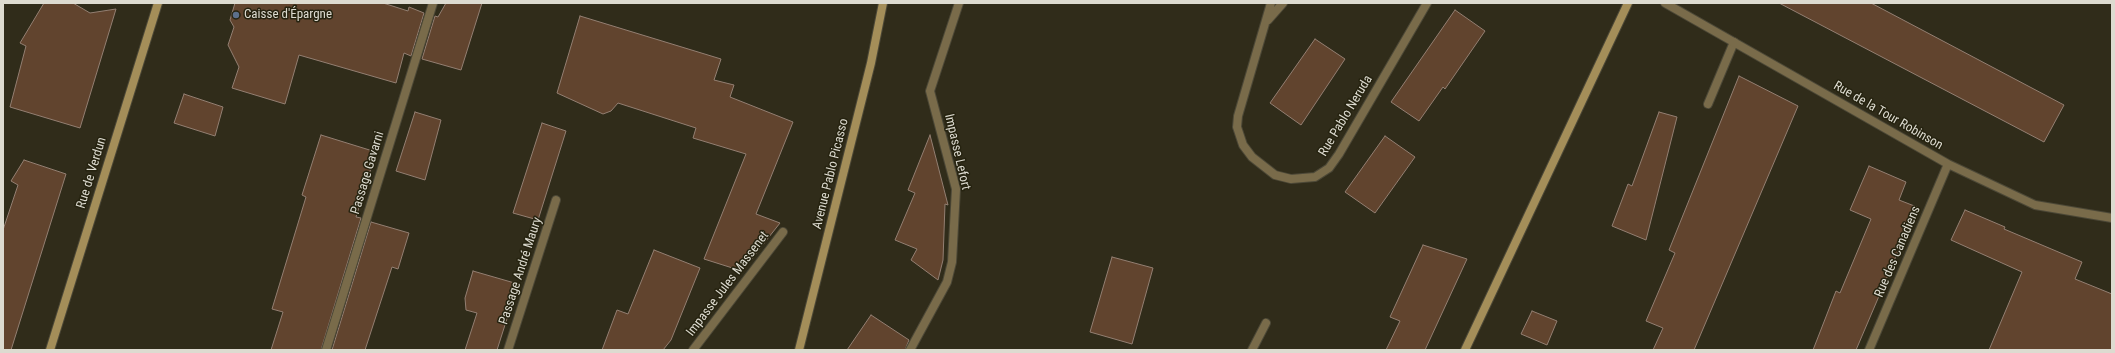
<!DOCTYPE html>
<meta charset="utf-8">
<style>
body{margin:0}
#map{position:relative;width:2115px;height:353px;overflow:hidden;background:#302c1a;font-family:"Roboto Condensed",sans-serif}
canvas{display:block}
.frame{position:absolute;inset:0;border:4px solid #dddbd0;pointer-events:none}
</style>
<div id="map">
<canvas width="2115" height="353"></canvas>
<div class="frame"></div>
</div>
<script>
const context = document.querySelector('canvas').getContext('2d');
context.lineJoin = 'round';
function fill(path, color) { context.fillStyle = color; context.fill(path, 'evenodd'); }
const shape = rows => new Path2D(rows.map(r => 'M' + r).join(''));
function trace(path, color, width, dash) { context.strokeStyle = color; context.lineWidth = width; context.lineCap = dash ? 'butt' : 'round'; context.setLineDash(dash || []); context.stroke(path); }
function label(font, color, halo, rows, align = 'center') {
  context.font = font + ' "Roboto Condensed",sans-serif'; context.lineWidth = 3; context.setLineDash([]); context.textBaseline = 'middle'; context.strokeStyle = halo; context.fillStyle = color; for (const [text, x, y, turn = 0] of rows) {
    context.save(); context.translate(x, y); context.rotate((+turn || 0) * Math.PI / 180); context.textAlign = isNaN(turn) ? turn : align; if (halo) context.strokeText(text, 0, 0); context.fillText(text, 0, 0); context.restore();
  }
}
const building = shape([
 [44,3,73,3,90,13,116,9,80,128,10,107,26,46,20,43,44,3],
 [235,3,383,3,408,11,409,7,424,13,411,56,404,53,396,83,299,55,285,104,232,88,239,67,228,45,234,27,230,20,235,3],
 [446,3,482,3,461,70,422,59,435,16,438,17,446,3],
 [1779,3,1871,3,2064,105,2044,142,1779,3],
 [1455,10,1485,31,1445,89,1443,87,1419,121,1391,102,1455,10],
 [580,16,721,59,714,80,734,85,730,97,793,122,756,214,780,223,742,271,704,259,746,154,693,138,696,128,618,103,611,111,603,114,557,93,580,16],
 [1315,39,1345,59,1301,125,1270,103,1315,39],
 [1739,76,1798,106,1694,350,1653,350,1663,328,1646,321,1675,253,1669,250,1739,76],
 [184,94,223,107,215,136,174,123,184,94],
 [415,112,441,120,425,180,396,171,415,112],
 [1659,112,1677,117,1646,240,1612,226,1628,184,1632,186,1659,112],
 [542,123,566,131,538,220,513,213,542,123],
 [321,135,376,152,356,217,361,218,321,350,271,350,283,312,272,309,306,197,302,195,321,135],
 [930,135,948,205,945,204,943,260,938,280,911,260,917,249,895,240,915,193,908,190,930,135],
 [1385,136,1415,157,1375,213,1345,192,1385,136],
 [24,160,66,174,11,350,3,350,3,230,18,185,11,181,24,160],
 [1869,166,1906,182,1899,200,1917,207,1856,350,1813,350,1836,291,1840,293,1871,219,1850,210,1869,166],
 [1965,210,2005,227,2004,229,2082,262,2075,279,2112,294,2112,350,1989,350,2022,272,1951,240,1965,210],
 [371,222,409,233,398,269,392,267,365,350,332,350,371,222],
 [1423,245,1467,259,1425,350,1386,350,1400,321,1390,317,1423,245],
 [654,250,700,268,671,340,663,350,602,350,617,310,628,314,654,250],
 [1112,257,1153,268,1132,344,1090,332,1112,257],
 [473,271,518,284,497,350,465,350,477,313,466,310,465,298,473,271],
 [1532,311,1557,321,1547,345,1521,334,1532,311],
 [871,315,909,340,905,350,847,350,871,315]
]);
fill(building, '#61442e');
trace(building, '#937f72', 1);
const lane = shape([
 [1708,104,1734,42],
 [508,350,556,200],
 [693,350,783,232],
 [1252,350,1266,323]
]);
const street = shape([
 [1271,3,1238,116,1237,127,1243,145,1252,157,1275,175,1291,179,1315,177,1329,168,1339,154,1427,3],
 [1665,3,1948,164,2035,205,2112,218],
 [1268,20,1283,3],
 [326,350,433,3],
 [910,350,947,282,952,262,956,189,930,91,959,3],
 [1869,350,1948,164]
]);
const secondary = shape([
 [50,350,158,3],
 [799,350,871,63,883,3],
 [1465,350,1628,3]
]);
trace(lane, '#4c4837', 10);
trace(street, '#4c4837', 10);
trace(secondary, '#4c4837', 10);
trace(lane, '#796b4a', 8);
trace(street, '#796b4a', 8);
trace(secondary, '#a48e59', 8);
for (const [x, y, r, color] of [
 [236,15,4,"#5c6f8a"]
]) { const dot = new Path2D(); dot.arc(x, y, r, 0, 2 * Math.PI); context.fillStyle = color; context.fill(dot); trace(dot, '#262310', 1.5); }
label('13px', '#dddbd0', '#262310', [
 ["Caisse d'Épargne",244,15]
], 'left');
label('13px', '#dddbd0', '#262310', [
 ["Rue Pablo Neruda",1346,116,-59],
 ["Rue de la Tour Robinson",1888,116,30],
 ["Impasse Lefort",957,152,77],
 ["Rue de Verdun",92,173,-73],
 ["Passage Gavarni",368,173,-73],
 ["Avenue Pablo Picasso",831,174,-76],
 ["Rue des Canadiens",1898,252,-67],
 ["Passage André Maury",521,271,-72],
 ["Impasse Jules Massenet",728,284,-53]
]);
</script>
